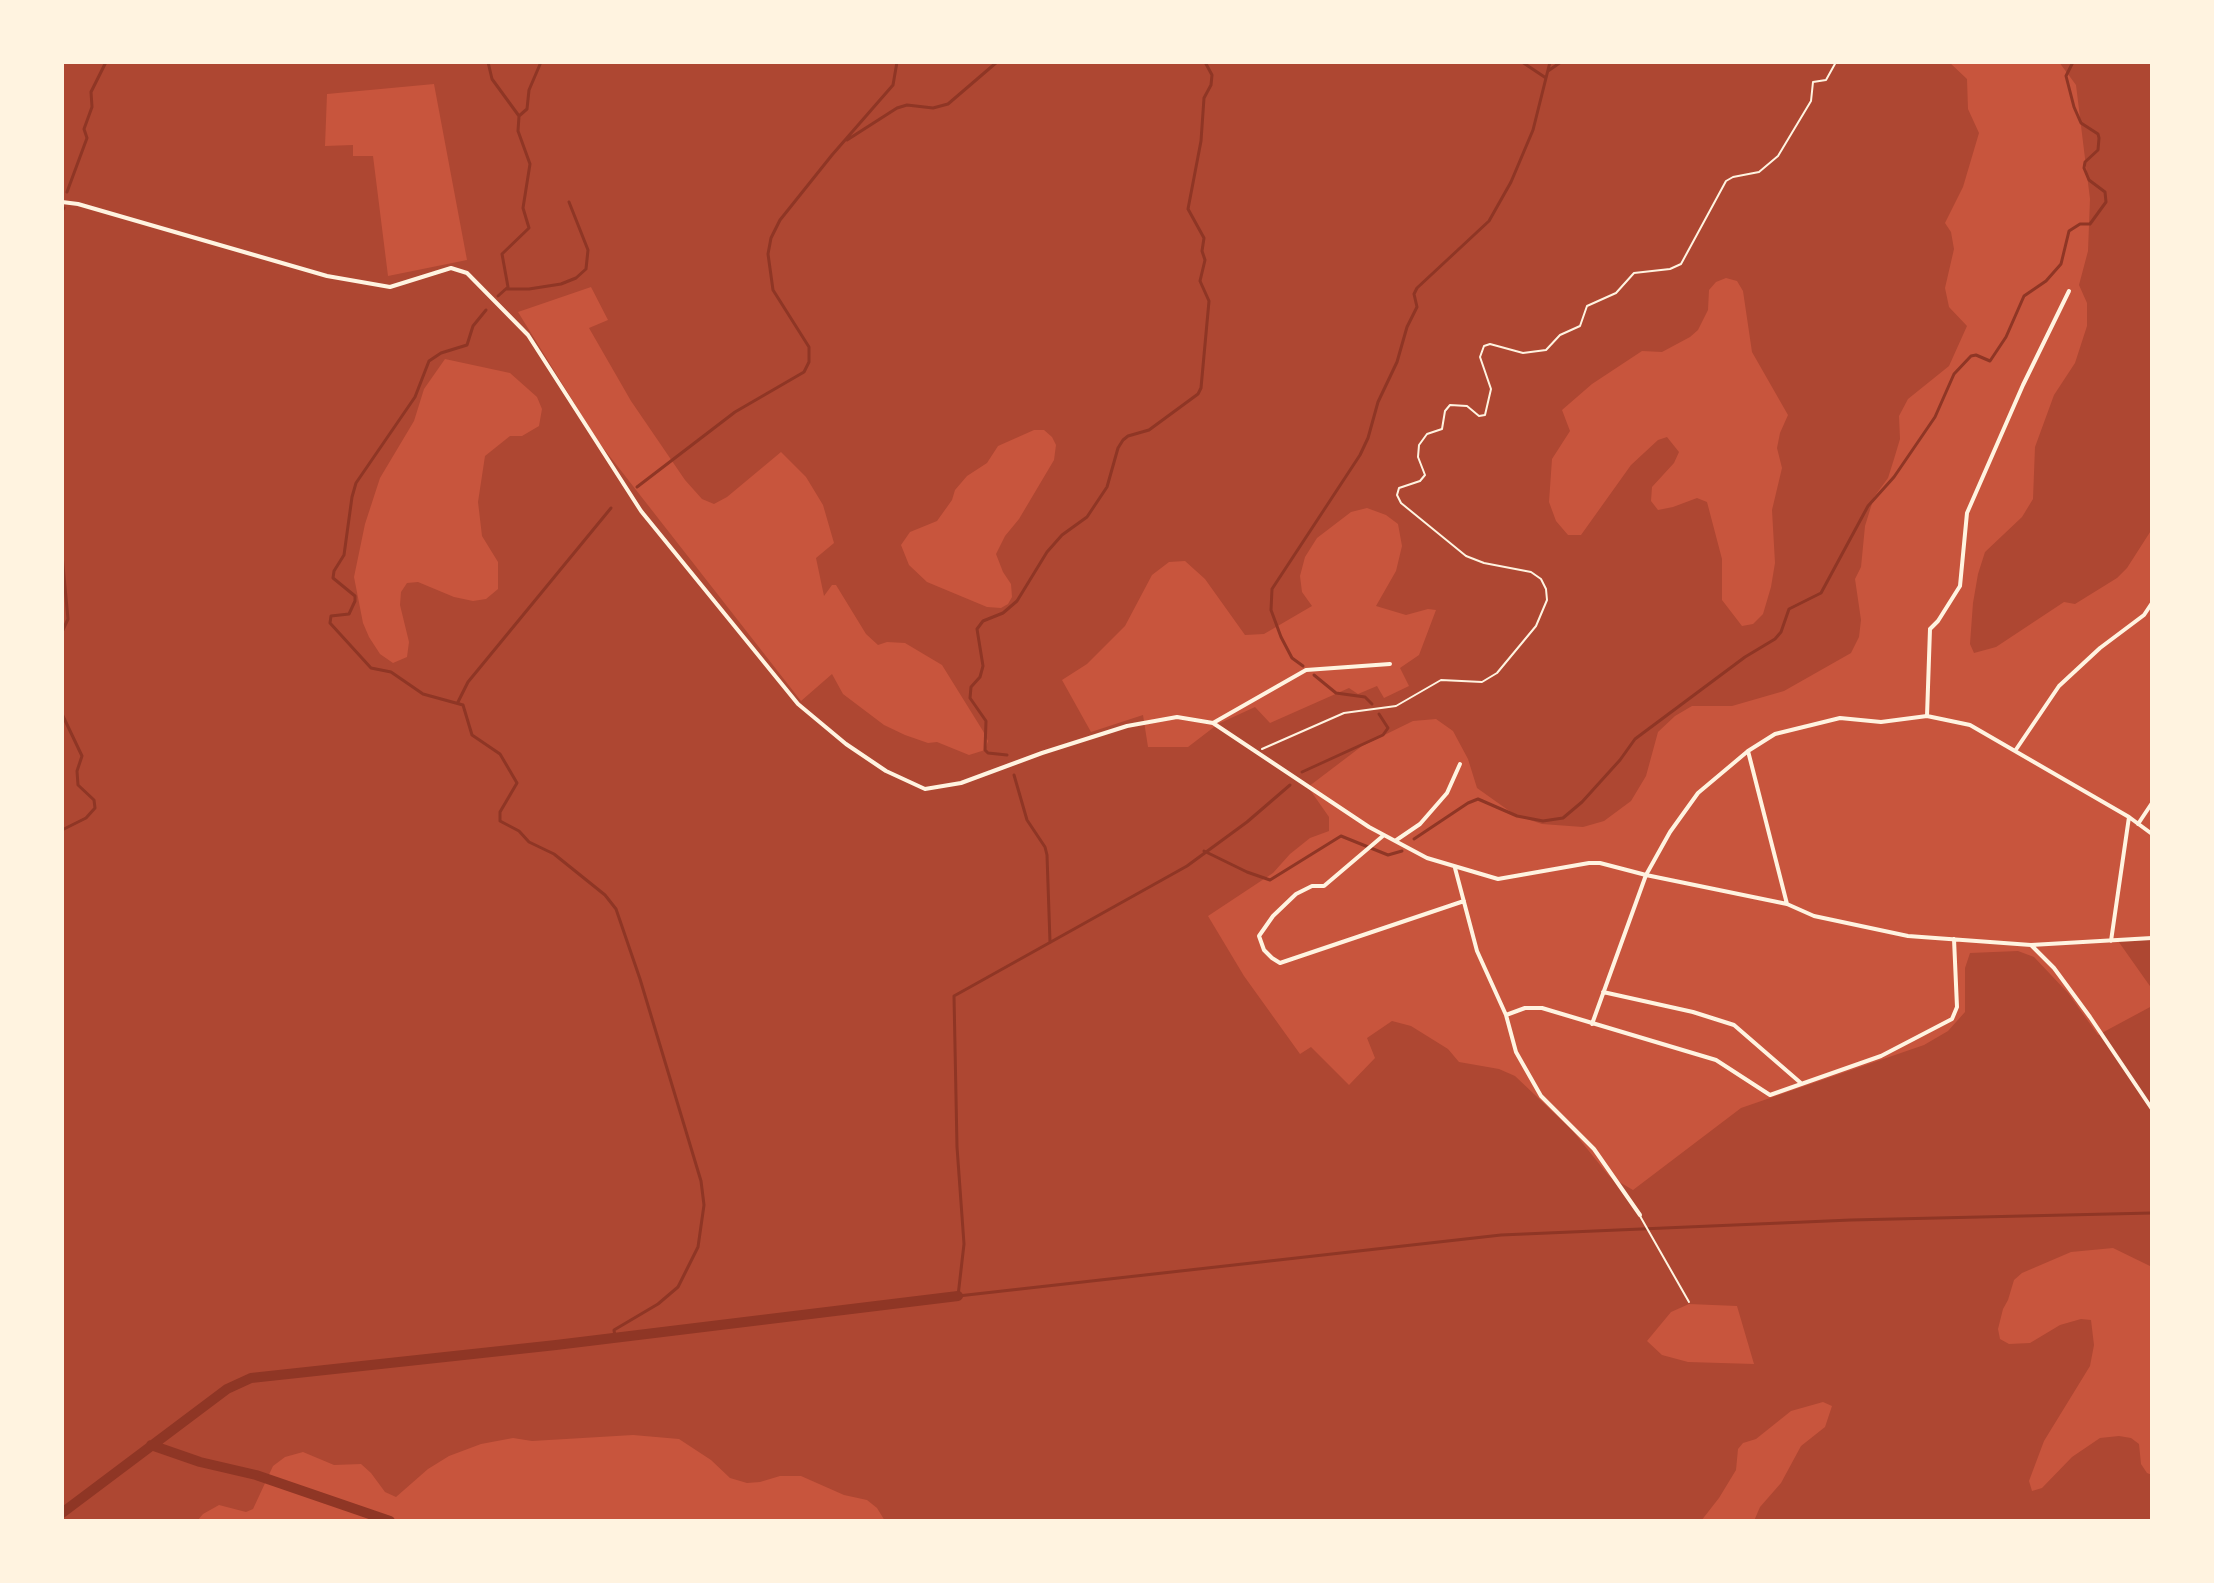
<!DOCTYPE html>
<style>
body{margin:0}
#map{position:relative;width:2214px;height:1583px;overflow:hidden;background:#c8553d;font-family:"Space Grotesk",sans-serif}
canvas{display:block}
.frame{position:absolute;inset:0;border:64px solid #fff3e0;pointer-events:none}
</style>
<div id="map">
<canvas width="2214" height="1583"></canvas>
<div class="frame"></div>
</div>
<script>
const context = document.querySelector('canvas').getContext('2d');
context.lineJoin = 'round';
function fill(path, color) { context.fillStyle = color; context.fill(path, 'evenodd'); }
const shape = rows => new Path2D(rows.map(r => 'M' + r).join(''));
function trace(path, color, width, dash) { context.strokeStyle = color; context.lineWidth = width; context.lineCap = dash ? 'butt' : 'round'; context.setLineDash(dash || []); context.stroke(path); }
fill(shape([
 [62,62,1949,62,1967,79,1968,109,1979,133,1963,187,1945,223,1951,232,1954,249,1945,288,1949,307,1967,326,1949,366,1908,399,1899,416,1900,439,1894,459,1888,478,1874,497,1865,526,1861,567,1855,579,1861,620,1859,637,1851,653,1784,691,1732,706,1692,706,1675,716,1658,732,1646,776,1631,801,1604,821,1583,827,1542,824,1515,815,1477,788,1468,759,1453,731,1436,719,1413,721,1362,746,1308,787,1329,817,1329,831,1310,838,1290,854,1273,873,1208,916,1244,976,1300,1054,1311,1047,1349,1085,1375,1058,1367,1038,1392,1021,1411,1026,1448,1049,1459,1062,1499,1069,1515,1076,1572,1130,1609,1176,1633,1190,1741,1108,1924,1045,1948,1031,1965,1012,1965,968,1970,953,2018,951,2034,957,2068,993,2098,1035,2152,1006,2152,1267,2113,1248,2071,1252,2022,1273,2014,1280,2008,1300,2003,1309,1998,1329,2000,1339,2009,1344,2030,1343,2060,1325,2081,1319,2091,1320,2094,1345,2090,1366,2044,1441,2029,1481,2032,1491,2042,1488,2072,1457,2100,1438,2119,1436,2131,1438,2139,1444,2141,1464,2147,1473,2152,1475,2152,1521,1754,1521,1760,1507,1781,1483,1801,1446,1825,1427,1832,1406,1823,1402,1791,1411,1756,1439,1743,1443,1738,1449,1736,1470,1719,1498,1701,1521,885,1521,877,1508,867,1500,844,1495,801,1476,780,1476,760,1482,747,1483,730,1478,711,1460,679,1439,633,1435,532,1441,513,1438,481,1444,449,1456,428,1469,396,1497,385,1492,371,1473,361,1464,334,1465,303,1452,285,1457,273,1466,253,1509,246,1512,219,1505,203,1514,197,1521,62,1521],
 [434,84,467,260,388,276,373,156,353,156,353,145,325,146,327,94],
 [1726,278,1737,281,1743,291,1752,352,1788,415,1780,433,1777,448,1782,468,1772,510,1775,563,1771,587,1763,614,1753,624,1742,626,1722,600,1722,559,1707,502,1697,498,1673,507,1658,510,1651,501,1652,487,1674,463,1679,452,1667,437,1658,440,1631,465,1581,535,1568,535,1556,521,1549,502,1552,459,1570,431,1562,410,1592,384,1642,351,1662,352,1690,337,1698,330,1708,310,1709,290,1716,282],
 [591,287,608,320,589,328,631,401,685,480,702,499,714,504,727,497,781,452,806,477,823,505,834,543,816,558,824,596,832,585,836,585,866,634,878,645,887,642,905,643,942,665,983,731,988,741,985,750,969,755,937,742,928,743,905,735,884,725,843,694,832,674,801,701,597,440,518,312],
 [445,359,510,373,537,397,542,409,539,426,522,436,510,436,485,456,478,502,482,536,498,562,498,589,486,599,473,601,454,597,418,582,407,583,401,592,400,605,409,642,407,657,393,663,380,654,369,637,363,623,354,577,365,524,380,478,414,421,424,389],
 [1034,430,1044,430,1052,437,1056,445,1054,460,1019,519,1005,536,996,554,1003,572,1011,584,1012,597,1008,604,1001,608,987,607,927,582,909,565,901,545,910,532,937,521,952,500,955,490,967,476,987,463,998,446],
 [1367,508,1386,515,1398,524,1402,546,1396,571,1376,606,1406,615,1428,609,1436,610,1419,655,1400,668,1409,686,1384,698,1377,686,1358,694,1349,688,1270,723,1255,707,1218,724,1188,747,1148,747,1143,715,1091,732,1062,680,1087,664,1125,626,1152,575,1169,562,1185,561,1205,579,1245,635,1264,634,1312,606,1302,592,1300,576,1305,557,1317,538,1351,512],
 [1689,1304,1737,1306,1754,1364,1688,1362,1662,1355,1647,1341,1671,1312],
 [2059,62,2152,62,2152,529,2127,568,2117,578,2075,604,2064,602,1996,647,1974,653,1970,644,1973,603,1978,574,1985,552,2022,517,2033,499,2035,447,2054,395,2075,363,2087,326,2087,303,2079,285,2088,251,2090,199,2076,85],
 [2152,937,2152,989,2116,938]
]), '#ae4732');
trace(shape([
 [488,62,492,79,519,116,518,131,530,164,523,208,529,228,502,254,508,287,498,296],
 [1522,62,1546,78],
 [1548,71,1561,62],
 [519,116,527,109,529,90,541,62],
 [847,140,897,108,907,105,933,108,948,104,997,62],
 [67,192,87,138,84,129,92,107,91,92,106,62],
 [62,211,64,208],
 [506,289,529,289,561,284,576,278,586,269,588,250,569,202],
 [486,310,473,326,467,345,441,353,429,361,415,397,356,483,352,497,344,555,334,571,333,578,355,596,355,601,349,614,331,616,330,623,371,668,391,672,423,694,463,705,472,735,500,754,517,783,500,812,500,821,519,831,529,842,554,854,605,895,616,909,640,979,701,1181,704,1205,698,1247,678,1287,658,1304,614,1330,615,1337],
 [637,487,735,412,804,372,809,362,809,347,773,290,768,254,771,238,780,220,832,155,893,85,897,62],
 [62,555,68,619,62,632],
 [1303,666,1292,658,1281,637,1271,610,1272,589,1360,455,1368,438,1378,402,1397,362,1407,327,1417,307,1414,294,1417,288,1489,221,1511,182,1533,130,1550,62],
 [1314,675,1336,693,1365,697,1372,704],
 [458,702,468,682,611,508],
 [62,714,82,756,77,771,78,785,94,800,95,808,86,818,62,830],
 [1007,755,988,753,985,750,986,721,970,698,971,687,980,677,983,666,977,629,983,621,1003,613,1017,601,1047,552,1062,535,1087,517,1107,487,1118,448,1123,440,1128,436,1149,430,1198,394,1201,388,1209,301,1200,281,1205,260,1202,251,1204,238,1188,209,1201,141,1204,98,1211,85,1212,75,1205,62],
 [1302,772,1383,735,1388,728,1379,714],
 [1014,775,1027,820,1045,847,1047,855,1050,942],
 [1290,785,1247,822,1187,866,954,996,957,1147,964,1244,958,1296,1501,1235,1851,1220,2152,1213],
 [1414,839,1468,803,1478,799,1517,816,1543,821,1563,818,1582,802,1620,760,1635,739,1745,657,1775,639,1781,632,1789,609,1821,593,1868,506,1894,477,1935,417,1954,374,1971,356,1976,355,1990,361,2006,337,2024,296,2046,281,2061,264,2069,231,2080,224,2090,224,2106,202,2105,192,2089,180,2084,168,2085,162,2098,150,2099,138,2098,134,2081,123,2074,107,2066,76,2073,62],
 [1204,851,1247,872,1270,880,1341,836,1388,855,1402,851]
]), '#8f3625', 3);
trace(shape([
 [151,1445,200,1462,256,1475,390,1521],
 [62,1513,227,1389,251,1378,556,1345,958,1296]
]), '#8f3625', 10);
trace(shape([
 [1262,749,1344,713,1396,706,1441,680,1482,682,1497,673,1536,626,1547,600,1546,589,1541,579,1531,572,1484,563,1466,556,1401,503,1397,495,1399,488,1420,481,1425,475,1418,457,1419,445,1427,434,1442,429,1445,411,1450,405,1467,406,1479,416,1485,415,1491,389,1480,357,1484,346,1490,344,1523,353,1546,350,1560,335,1580,326,1587,306,1616,293,1634,273,1670,269,1681,264,1726,181,1733,177,1759,172,1778,156,1811,101,1813,82,1826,80,1836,62]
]), '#fff3e0', 2);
trace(shape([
 [1640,1216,1689,1302]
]), '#fff3e0', 2);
trace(shape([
 [62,202,78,204,327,276,390,287,451,268,467,273,528,335,641,511,798,704,846,744,886,771,925,789,961,783,1042,753,1127,726,1177,717,1213,723,1369,827,1427,858,1498,879,1589,863,1600,863,1646,875,1787,904,1814,916,1908,936,2031,945,2152,938],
 [1927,716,1930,629,1938,621,1960,586,1967,513,2023,385,2069,291],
 [1213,723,1306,670,1390,664],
 [1748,751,1787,904],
 [2015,751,2059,686,2100,648,2144,615,2152,603],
 [2138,824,2152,803],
 [1384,835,1324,886,1312,886,1296,894,1273,916,1259,936,1264,950,1272,958,1280,963,1464,901],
 [1395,841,1420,824,1447,793,1460,764],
 [1455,868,1477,951,1506,1015,1516,1052,1541,1096,1594,1149,1640,1215],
 [2111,941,2129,817],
 [2031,945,2054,968,2090,1017,2152,1109],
 [1603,992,1693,1012,1734,1025,1802,1084],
 [1506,1015,1525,1008,1542,1008,1716,1060,1770,1095,1881,1056,1952,1019,1957,1007,1954,939],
 [1592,1024,1646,875,1670,832,1698,793,1748,751,1775,734,1840,718,1881,722,1927,716,1970,725,2129,817,2152,834]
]), '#fff3e0', 4);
</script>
